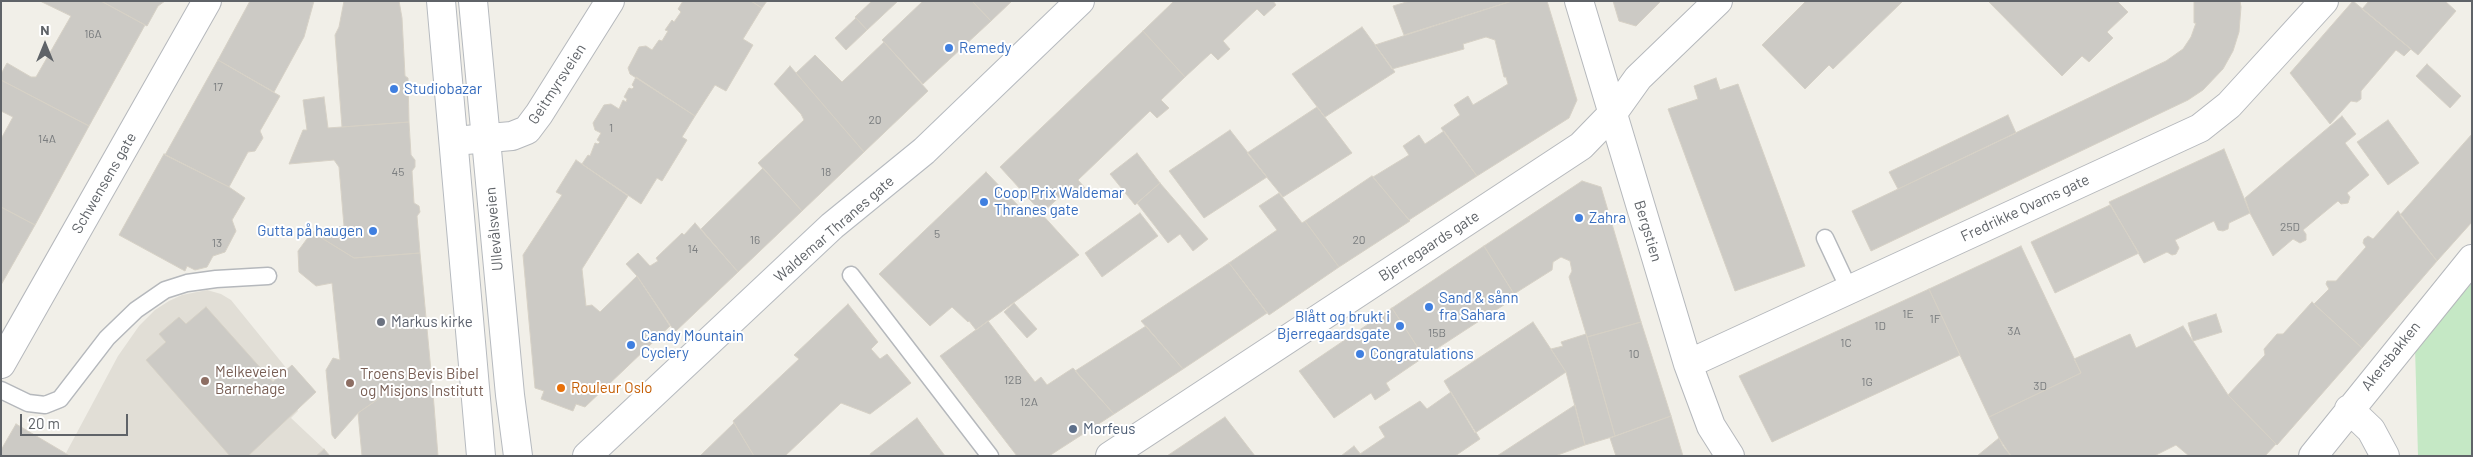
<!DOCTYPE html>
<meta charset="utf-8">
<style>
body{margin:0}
#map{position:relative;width:2473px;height:457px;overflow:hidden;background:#f1efe8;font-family:Barlow,sans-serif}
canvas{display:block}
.frame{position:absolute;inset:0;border:2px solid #5f6368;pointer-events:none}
.north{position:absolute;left:20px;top:20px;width:50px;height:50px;-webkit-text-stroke:4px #fff;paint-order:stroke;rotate:0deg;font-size:14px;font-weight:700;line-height:20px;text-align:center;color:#5f6368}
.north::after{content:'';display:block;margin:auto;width:18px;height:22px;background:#5f6368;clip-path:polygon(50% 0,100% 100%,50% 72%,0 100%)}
.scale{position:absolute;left:20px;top:414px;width:108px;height:22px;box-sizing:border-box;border:2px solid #5f6368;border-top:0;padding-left:6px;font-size:15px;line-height:18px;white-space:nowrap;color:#5f6368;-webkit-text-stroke:4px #fff;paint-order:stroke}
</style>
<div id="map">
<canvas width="2473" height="457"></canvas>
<div class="frame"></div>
<div class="north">N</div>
<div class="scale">20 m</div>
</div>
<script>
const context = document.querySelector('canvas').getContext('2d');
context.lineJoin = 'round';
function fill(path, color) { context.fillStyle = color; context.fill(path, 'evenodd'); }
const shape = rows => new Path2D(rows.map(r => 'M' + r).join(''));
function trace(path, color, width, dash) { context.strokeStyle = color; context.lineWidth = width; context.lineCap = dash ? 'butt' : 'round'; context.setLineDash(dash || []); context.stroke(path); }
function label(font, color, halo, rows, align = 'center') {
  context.font = font + ' Barlow,sans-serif'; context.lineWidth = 4; context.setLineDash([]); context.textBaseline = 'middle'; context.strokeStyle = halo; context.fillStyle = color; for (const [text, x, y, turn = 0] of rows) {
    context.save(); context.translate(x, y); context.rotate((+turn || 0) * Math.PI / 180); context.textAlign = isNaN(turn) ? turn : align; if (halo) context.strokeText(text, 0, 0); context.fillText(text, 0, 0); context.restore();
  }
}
fill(shape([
 [207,290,221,294,231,300,287,369,292,365,316,392,297,409,298,411,291,418,324,449,316,456,70,456,66,453,118,356,139,326,155,310,169,301,182,295]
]), '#e1ded6');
fill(shape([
 [2472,283,2472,456,2418,456,2415,347]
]), '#c5e8c5');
const building = shape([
 [40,1,101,1,145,25,89,126,1,80,1,74,7,63,31,77,36,77,71,16,40,1],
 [101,1,165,1,158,6,147,26,101,1],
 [250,1,314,1,304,37,274,92,218,60,250,1],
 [344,1,399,1,402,18,405,76,408,78,409,122,342,127,335,35,339,27,344,1],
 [683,1,751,1,762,8,743,39,753,45,726,91,715,85,695,116,630,74,628,68,639,47,646,46,652,50,659,40,662,41,668,31,665,30,672,20,674,22,681,12,678,9,683,1],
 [751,1,767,1,762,8,751,1],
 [872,1,898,1,867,30,855,17,872,1],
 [923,1,972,1,991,21,923,84,882,40,923,1],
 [972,1,1012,1,991,21,972,1],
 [1174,1,1273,1,1276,5,1264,16,1257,9,1223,41,1230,49,1218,60,1211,53,1185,77,1143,31,1174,1],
 [1410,1,1512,1,1404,35,1393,6,1410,1],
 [1512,1,1547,1,1577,100,1569,118,1477,176,1441,128,1460,115,1454,105,1468,96,1473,105,1508,84,1506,77,1504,77,1495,40,1486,37,1463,44,1464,49,1392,69,1375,45,1512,1],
 [1613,1,1661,1,1636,26,1619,21,1613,1],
 [1806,1,1903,1,1833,69,1829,65,1805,89,1762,45,1806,1],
 [1988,1,2117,1,2128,12,2107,32,2113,38,2089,62,2082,56,2062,76,1988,1],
 [2194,1,2240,1,2241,7,2239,32,2233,51,2223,69,2203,90,2188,100,1871,251,1852,211,2166,61,2183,49,2191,37,2196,23,2194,23,2194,1],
 [2353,1,2411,49,2404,56,2396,50,2361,91,2361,99,2357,102,2351,101,2330,124,2290,73,2353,1],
 [2369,1,2445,1,2456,11,2418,55,2362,9,2369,1],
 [856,18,867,30,846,50,835,38,856,18],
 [1362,27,1395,72,1325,117,1292,74,1362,27],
 [1143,31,1185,77,1161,100,1169,108,1157,118,1150,111,1078,180,1085,188,1074,198,1067,190,1042,213,1000,167,1143,31],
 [884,42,928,91,864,152,796,73,815,55,842,82,884,42],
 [218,60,280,96,260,131,263,138,255,151,248,152,229,187,165,155,218,60],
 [2427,64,2461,96,2450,108,2416,76,2427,64],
 [790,66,864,152,802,211,758,163,804,120,801,114,774,84,790,66],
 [636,77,695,116,682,137,687,140,662,181,657,178,641,204,582,164,588,155,590,156,595,143,598,144,600,142,597,140,601,133,595,130,593,123,604,105,611,104,619,109,623,100,626,102,627,99,624,97,629,88,632,89,634,87,632,85,636,77],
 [1716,78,1720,90,1738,84,1805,266,1735,291,1668,109,1698,99,1694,86,1716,78],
 [1,80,89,126,35,225,1,207,1,139,13,117,1,111,1,80],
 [324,97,328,128,409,122,411,155,415,160,415,167,412,171,414,203,419,206,420,212,417,216,420,253,354,258,312,232,344,226,339,167,334,160,289,164,303,130,307,130,303,100,324,97],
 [1317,107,1352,153,1283,197,1247,153,1317,107],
 [2008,115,2016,133,1898,189,1889,172,2008,115],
 [2342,116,2356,134,2345,143,2369,175,2347,193,2350,197,2348,203,2341,204,2338,201,2303,230,2306,234,2306,240,2300,243,2293,239,2273,256,2250,213,2245,198,2342,116],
 [2388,120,2419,163,2388,185,2357,142,2388,120],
 [1230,130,1267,177,1204,218,1169,171,1230,130],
 [1444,131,1477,176,1409,220,1373,177,1409,155,1403,146,1419,135,1425,144,1444,131],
 [2472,134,2472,222,2437,261,2400,215,2472,134],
 [2224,149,2250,213,2229,223,2228,229,2223,231,2218,230,2214,221,2175,240,2179,248,2176,254,2172,255,2167,252,2144,263,2109,202,2224,149],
 [1137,153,1160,183,1135,205,1110,174,1137,153],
 [164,154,229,187,245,198,232,220,236,231,225,252,213,256,207,267,195,270,187,266,185,271,119,235,164,154],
 [576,160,628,196,582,269,586,306,592,305,600,312,637,276,670,326,585,407,576,404,573,411,541,399,544,391,535,388,523,255,562,195,556,192,576,160],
 [763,168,802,211,738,272,701,229,763,168],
 [986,172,1031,219,1039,211,1079,255,976,330,969,321,968,322,952,307,930,326,879,274,986,172],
 [1372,176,1410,221,1339,267,1305,221,1372,176],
 [1582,181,1601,187,1641,322,1587,337,1569,277,1572,271,1570,261,1561,257,1553,262,1552,270,1514,294,1484,246,1582,181],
 [1160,183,1208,239,1193,251,1180,234,1168,243,1137,203,1160,183],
 [1279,193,1302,223,1305,221,1339,267,1269,315,1229,263,1277,230,1259,206,1279,193],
 [2110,205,2139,253,2055,293,2031,242,2110,205],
 [1,207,35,225,1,285,1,207],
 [2398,211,2437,261,2362,348,2314,304,2329,289,2326,284,2327,281,2336,281,2366,247,2363,243,2364,239,2368,236,2373,239,2398,211],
 [1140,213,1158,236,1102,277,1085,253,1140,213],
 [695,223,738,272,675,332,637,276,626,264,638,253,650,266,658,261,656,258,682,233,684,235,695,223],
 [312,232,354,258,420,253,433,393,381,397,358,413,335,439,332,435,326,370,333,358,340,360,332,283,316,286,299,272,298,251,312,232],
 [1484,246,1516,297,1424,357,1392,308,1484,246],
 [2021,246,2081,373,1989,417,1929,289,2021,246],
 [1229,263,1267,313,1183,369,1141,321,1229,263],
 [1929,289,1960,355,1772,442,1739,376,1929,289],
 [2312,302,2362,348,2277,445,2228,395,2265,355,2264,349,2277,334,2283,334,2312,302],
 [1014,303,1037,329,1027,338,1004,312,1014,303],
 [848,304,878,342,871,349,880,359,887,354,911,383,870,414,841,403,785,456,754,456,733,421,799,359,794,355,848,304],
 [206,307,273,382,292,365,316,392,248,456,230,456,146,360,166,342,159,334,179,317,186,324,206,307],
 [1392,308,1424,357,1386,383,1390,390,1375,400,1371,393,1334,418,1299,371,1392,308],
 [2216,314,2222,332,2193,341,2188,323,2216,314],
 [988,321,1035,382,1041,377,1047,385,1073,368,1114,414,1049,456,1017,456,940,356,988,321],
 [1533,322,1566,372,1475,433,1444,381,1533,322],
 [1641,322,1671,416,1615,436,1587,337,1641,322],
 [1146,326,1183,369,1114,414,1075,371,1146,326],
 [2183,326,2228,395,2276,444,2265,456,2189,456,2176,445,2154,456,2011,456,2003,446,1989,417,2081,373,2074,359,2130,334,2136,348,2183,326],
 [1586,334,1615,436,1585,445,1566,372,1551,349,1563,346,1561,342,1586,334],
 [1451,392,1480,439,1455,456,1362,456,1360,454,1385,437,1379,427,1420,401,1427,409,1451,392],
 [433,393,438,456,362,456,358,413,381,397,433,393],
 [1575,405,1585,445,1555,456,1497,456,1575,405],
 [1671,416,1683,456,1616,456,1610,438,1671,416],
 [1225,417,1255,456,1167,456,1225,417],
 [917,418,945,456,871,456,870,454,917,418],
 [734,423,754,456,700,456,734,423],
 [16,424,65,453,70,456,1,456,1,450,16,424],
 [1999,438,2011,456,1977,456,1999,438],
 [1354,446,1362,456,1341,456,1354,446],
 [324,449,330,456,316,456,324,449]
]);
fill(building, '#cccac5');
trace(building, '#d6d1c6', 1);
const lane = shape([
 [1825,238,1849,289],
 [851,275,990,456],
 [1,390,28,403,45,405,60,399,107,338,136,310,165,290,187,283,216,279,268,276]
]);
const street = shape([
 [1579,1,1688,364,1711,426,1730,456],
 [454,141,512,136,527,130,539,114,610,1],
 [1,364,207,1],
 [1688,364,2200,128,2229,105,2324,1],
 [2349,409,2371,430,2385,456],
 [1110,456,1581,146,1613,113,1638,78,1718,1],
 [2313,456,2472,259]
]);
const secondary = shape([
 [441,1,481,456],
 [473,1,510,395,518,456],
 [587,456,832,226,924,151,1080,1]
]);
trace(lane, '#b5b8bc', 19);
trace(street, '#b5b8bc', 30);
trace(secondary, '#b6babf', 30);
trace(lane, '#fff', 16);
trace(street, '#fff', 28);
trace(secondary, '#fff', 28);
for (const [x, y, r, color] of [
 [949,48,5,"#3f7fe0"],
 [394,89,5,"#3f7fe0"],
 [984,202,5,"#3f7fe0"],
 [1579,218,5,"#3f7fe0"],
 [373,231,5,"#3f7fe0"],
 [1429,307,5,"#3f7fe0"],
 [381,322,5,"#6b7280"],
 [1400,326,5,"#3f7fe0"],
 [631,345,5,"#3f7fe0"],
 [1360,354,5,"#3f7fe0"],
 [205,381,5,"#8d6e63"],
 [350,383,5,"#8d6e63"],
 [561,388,5,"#e8710a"],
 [1073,429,5,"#5c6f8a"]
]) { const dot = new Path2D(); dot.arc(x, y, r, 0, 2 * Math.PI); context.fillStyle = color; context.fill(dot); trace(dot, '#fff', 2); }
label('12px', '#7a7d7f', null, [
 ["16A",93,34],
 ["17",218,87],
 ["20",875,120],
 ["1",611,128],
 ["14A",47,139],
 ["45",398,172],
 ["18",826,172],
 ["25D",2290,227],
 ["5",937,234],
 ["16",755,240],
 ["20",1359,240],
 ["13",217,243],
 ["14",693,249],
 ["1E",1908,314],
 ["1F",1935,319],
 ["1D",1880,326],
 ["3A",2014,331],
 ["15B",1437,333],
 ["1C",1846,343],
 ["10",1634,354],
 ["12B",1013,380],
 ["1G",1867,382],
 ["3D",2040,386],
 ["12A",1029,402]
]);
label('15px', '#366cbe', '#fff', [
 ["Remedy",959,48],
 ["Studiobazar",404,89],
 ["Coop Prix Waldemar",994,193],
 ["Thranes gate",994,210],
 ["Zahra",1589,218],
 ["Gutta på haugen",363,231,"right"],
 ["Sand & sånn",1439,298],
 ["fra Sahara",1439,315],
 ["Blått og brukt i",1390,317,"right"],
 ["Bjerregaardsgate",1390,334,"right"],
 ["Candy Mountain",641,336],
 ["Cyclery",641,353],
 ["Congratulations",1370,354]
], 'left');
label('15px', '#5f6368', '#fff', [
 ["Geitmyrsveien",557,84,-57],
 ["Schwensens gate",104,183,-60],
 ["Fredrikke Qvams gate",2025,208,-25],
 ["Ullevålsveien",494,229,-95],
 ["Waldemar Thranes gate",834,229,-41],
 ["Bergstien",1648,231,73],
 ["Bjerregaards gate",1429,246,-33],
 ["Akersbakken",2391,356,-51]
]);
label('15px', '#5b616d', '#fff', [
 ["Markus kirke",391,322]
], 'left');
label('15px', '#785e54', '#fff', [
 ["Melkeveien",215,372],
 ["Barnehage",215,389],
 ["Troens Bevis Bibel",360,374],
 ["og Misjons Institutt",360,391]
], 'left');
label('15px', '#c56008', '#fff', [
 ["Rouleur Oslo",571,388]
], 'left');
label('15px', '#4e5e75', '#fff', [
 ["Morfeus",1083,429]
], 'left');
</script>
